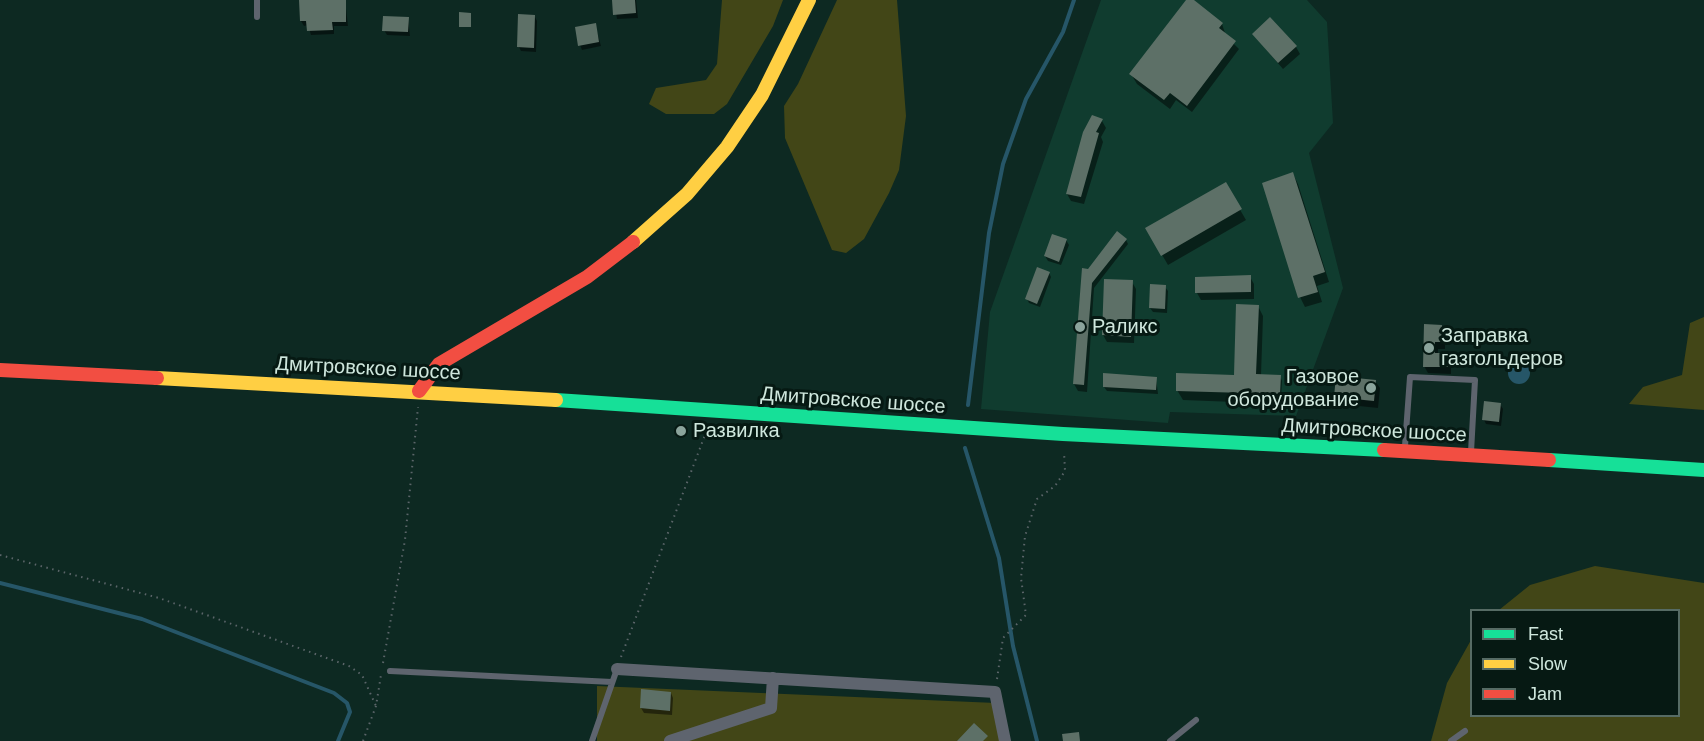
<!DOCTYPE html>
<meta charset="utf-8">
<style>
body{margin:0}
#map{position:relative;width:1704px;height:741px;overflow:hidden;background:#0d2922;font-family:Arial,sans-serif}
canvas{display:block}
.legend{position:absolute;left:1470px;top:609px;width:210px;height:108px;box-sizing:border-box;background:#061913;border:2px solid #566b64;margin:0;padding:8px 10px;list-style:none;font-size:18px;color:#cfe7dd}
.legend li{display:flex;align-items:center;gap:12px;height:30px}
.legend b{width:30px;border:2px solid #566b64}
</style>
<div id="map">
<canvas width="1704" height="741"></canvas>
<ul class="legend">
<li><b style="height:8px;background:#16e098"></b>Fast</li>
<li><b style="height:8px;background:#ffcf43"></b>Slow</li>
<li><b style="height:8px;background:#f24e42"></b>Jam</li>
</ul>
</div>
<script>
const context = document.querySelector('canvas').getContext('2d');
context.lineJoin = 'round';
function fill(path, color) { context.fillStyle = color; context.fill(path, 'evenodd'); }
const shape = rows => new Path2D(rows.map(r => 'M' + r).join(''));
function trace(path, color, width, dash) { context.strokeStyle = color; context.lineWidth = width; context.lineCap = dash ? 'butt' : 'round'; context.setLineDash(dash || []); context.stroke(path); }
function label(font, color, halo, rows, align = 'center') {
  context.font = font + ' Arial,sans-serif'; context.lineWidth = 6; context.setLineDash([]); context.textBaseline = 'middle'; context.strokeStyle = halo; context.fillStyle = color; for (const [text, x, y, turn = 0] of rows) {
    context.save(); context.translate(x, y); context.rotate((+turn || 0) * Math.PI / 180); context.textAlign = isNaN(turn) ? turn : align; if (halo) context.strokeText(text, 0, 0); context.fillText(text, 0, 0); context.restore();
  }
}
fill(shape([
 [1101,0,1307,0,1327,22,1333,123,1309,153,1343,288,1296,416,1170,412,1168,423,981,409,990,312]
]), '#103c2f');
fill(shape([
 [722,0,783,0,773,26,727,104,714,114,666,114,649,104,656,88,706,80,717,64],
 [837,0,897,0,906,116,899,170,889,193,864,239,846,253,832,250,785,138,784,106,798,84],
 [1704,317,1704,410,1629,404,1643,387,1682,375,1690,323],
 [1595,566,1704,583,1704,741,1431,741,1447,683,1471,640,1472,716,1678,716,1678,610,1499,610,1530,585],
 [597,686,996,703,1006,741,597,741]
]), '#424617');
fill(shape([
 '1508 373a11 11 0 1 1 22 0a11 11 0 1 1-22 0Z'
]), '#265668');
fill(shape([
 [301,0,345,0,348,26,334,26,334,34,311,35,308,25,304,26,301,21],
 [614,0,636,0,638,18,617,19],
 [1188,0,1222,24,1226,36,1239,49,1192,112,1176,100,1170,109,1137,84,1131,74],
 [535,17,537,21,536,52,521,51,519,47],
 [408,18,410,36,387,35,384,30],
 [595,25,601,46,582,50,580,45],
 [1253,34,1296,47,1300,54,1283,69],
 [1102,121,1106,128,1101,137,1103,142,1084,204,1071,201,1067,194,1085,132],
 [1293,174,1298,184,1329,282,1317,286,1322,302,1305,307,1300,297],
 [1225,184,1246,220,1168,265,1147,229],
 [1066,240,1069,245,1061,265,1048,261,1045,256],
 [1126,240,1128,244,1094,288,1087,392,1078,391,1074,384,1083,270,1089,270],
 [1049,273,1051,277,1040,307,1029,303,1027,299],
 [1250,277,1254,284,1254,299,1201,300,1197,293],
 [1106,281,1132,282,1136,289,1134,343,1107,342,1103,335],
 [1165,287,1168,291,1167,313,1153,312,1150,308],
 [1258,306,1263,316,1261,375,1280,376,1282,381,1281,398,1261,397,1261,403,1183,400,1177,390,1235,377],
 [1441,326,1445,333,1445,349,1438,349,1438,354,1447,354,1451,362,1451,374,1428,373,1424,366],
 [1156,378,1158,394,1107,391,1104,387],
 [1375,381,1380,388,1378,408,1340,404,1336,397],
 [1500,404,1503,409,1501,426,1486,424,1484,420],
 [671,693,673,698,672,715,644,713,641,708]
]), '#0007');
trace(shape([
 [968,405,989,233,1003,164,1026,99,1063,32,1074,0],
 [965,448,999,558,1013,646,1037,741],
 [0,583,142,619,334,693,347,703,350,712,338,741]
]), '#265668', 4);
fill(shape([
 [299,0,346,0,346,22,332,22,333,30,307,31,306,21,300,21],
 [612,0,635,0,636,13,613,15],
 [1186,0,1194,0,1223,23,1219,28,1236,41,1187,106,1170,93,1164,100,1129,74],
 [459,12,471,13,471,27,459,27],
 [518,14,535,15,534,48,517,47],
 [383,16,409,17,408,32,382,31],
 [1270,17,1297,46,1278,63,1252,34],
 [596,23,599,42,578,46,575,27],
 [1092,115,1103,119,1096,132,1099,133,1081,197,1066,194,1083,132],
 [1293,172,1325,272,1313,276,1318,292,1298,298,1262,183],
 [1226,182,1242,209,1161,256,1145,228],
 [1117,231,1127,239,1092,283,1084,385,1073,384,1082,268,1088,269],
 [1052,234,1067,239,1059,262,1044,256],
 [1037,267,1050,272,1037,304,1025,299],
 [1251,275,1251,292,1195,293,1195,277],
 [1104,279,1133,280,1131,337,1102,335],
 [1150,284,1166,285,1165,309,1149,308],
 [1236,304,1259,305,1256,374,1281,375,1280,394,1176,391,1176,373,1234,375],
 [1424,324,1442,325,1441,342,1435,342,1435,353,1448,353,1448,367,1423,367],
 [1103,373,1157,377,1156,390,1103,387],
 [1336,376,1376,380,1374,401,1334,397],
 [1484,401,1501,403,1499,422,1482,420],
 [641,689,671,692,670,711,640,708],
 [974,723,988,736,983,741,957,741],
 [1079,732,1080,741,1063,741,1062,734]
]), '#5d7067');
trace(shape([
 [0,555,159,598,349,666,362,675,376,706],
 [621,657,708,427],
 [383,663,405,540,418,407],
 [997,679,1003,638,1026,615,1021,578,1025,536,1037,499,1055,486,1065,471,1064,452],
 [363,741,376,706,381,675]
]), '#5b6569', 2, [1.5, 4.5]);
trace(shape([
 [257,0,257,17],
 [1405,446,1410,377,1475,380,1471,452],
 [390,671,612,682],
 [592,741,617,669],
 [1170,741,1196,720],
 [1451,741,1465,731]
]), '#5e646e', 6);
trace(shape([
 [617,669,995,692,1005,741],
 [670,741,771,708,773,678]
]), '#5e646e', 12);
trace(shape([
 [556,400,1063,434,1384,450],
 [1549,460,1704,470]
]), '#16e098', 14);
trace(shape([
 [633,242,687,194,727,147,762,95,809,0],
 [157,378,556,400]
]), '#ffcf43', 14);
trace(shape([
 [0,370,157,378],
 [419,391,439,364,587,277,633,242],
 [1384,450,1549,460]
]), '#f24e42', 14);
for (const [x, y, r, color] of [
 [1080,327,6,"#8ba49c"],
 [1429,348,6,"#8ba49c"],
 [1371,388,6,"#8ba49c"],
 [681,431,6,"#8ba49c"]
]) { const dot = new Path2D(); dot.arc(x, y, r, 0, 2 * Math.PI); context.fillStyle = color; context.fill(dot); trace(dot, '#061913', 2); }
label('20px', '#cfe7dd', '#061913', [
 ["Раликс",1092,327],
 ["Заправка",1441,336],
 ["газгольдеров",1441,359],
 ["Газовое",1359,377,"right"],
 ["оборудование",1359,400,"right"],
 ["Развилка",693,431]
], 'left');
label('20px', '#cfe7dd', '#061913', [
 ["Дмитровское шоссе",368,369,3],
 ["Дмитровское шоссе",853,401,4],
 ["Дмитровское шоссе",1374,431,3]
]);
</script>
